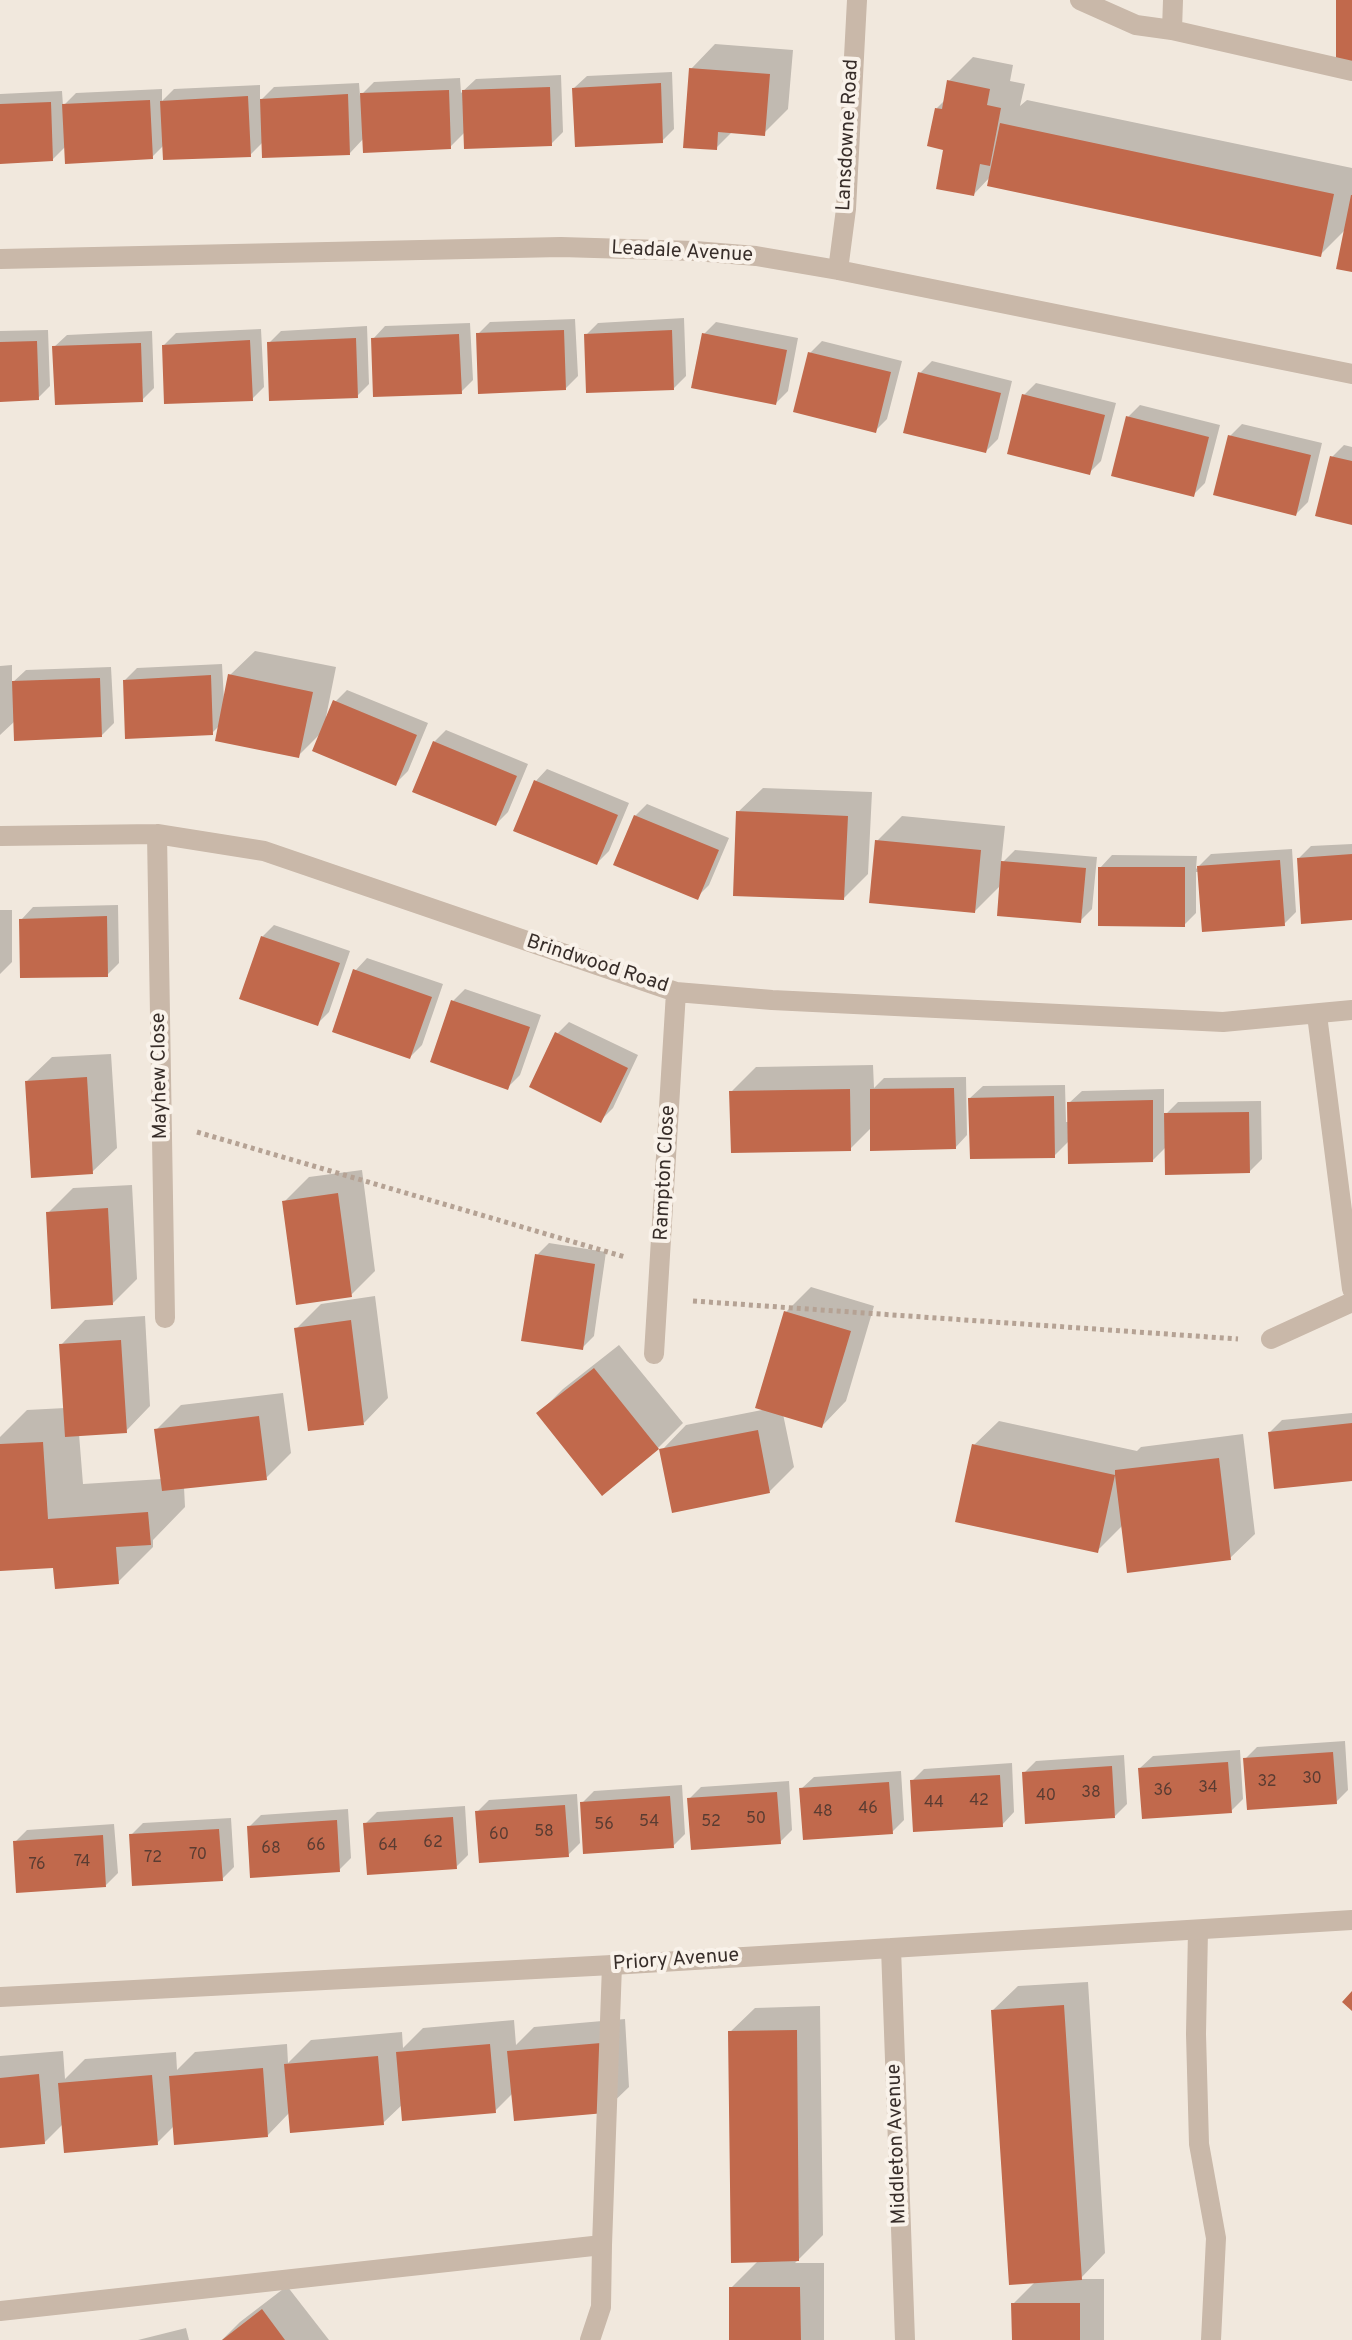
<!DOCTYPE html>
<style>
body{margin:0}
canvas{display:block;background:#f1e8dd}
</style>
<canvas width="1352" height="2340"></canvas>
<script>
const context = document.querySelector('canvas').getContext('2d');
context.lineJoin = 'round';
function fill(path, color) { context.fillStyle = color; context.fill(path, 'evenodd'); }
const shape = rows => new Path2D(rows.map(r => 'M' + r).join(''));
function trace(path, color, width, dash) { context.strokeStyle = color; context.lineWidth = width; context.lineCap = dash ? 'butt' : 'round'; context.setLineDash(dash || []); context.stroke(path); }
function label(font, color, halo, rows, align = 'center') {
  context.font = font + ' Overpass,sans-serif'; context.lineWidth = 8; context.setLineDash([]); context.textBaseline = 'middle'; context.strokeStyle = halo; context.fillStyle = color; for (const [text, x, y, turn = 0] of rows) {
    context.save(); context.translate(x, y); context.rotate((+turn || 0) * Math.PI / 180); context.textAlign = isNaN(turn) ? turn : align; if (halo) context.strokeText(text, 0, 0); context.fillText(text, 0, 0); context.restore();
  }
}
fill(shape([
 [715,44,793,50,788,109,764,133,733,131,716,148,691,69],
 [973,57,1013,65,1010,81,1025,84,1020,106,1027,100,1352,168,1352,270,1346,229,1320,255,991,176,974,194,946,148,937,108,945,100,949,81],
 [672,72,674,129,662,141,574,88,587,76],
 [561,75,563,132,551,144,465,132,450,147,364,138,350,153,264,141,250,155,164,145,152,157,66,146,52,160,0,162,0,94,62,91,63,106,76,93,162,89,162,101,174,89,260,85,260,101,274,87,359,83,360,96,374,82,460,78,461,93,476,79],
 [684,318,686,376,674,388,586,335,598,323],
 [575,319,578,376,566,388,478,334,490,322],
 [716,322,798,338,788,391,776,403,704,334],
 [470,323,473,380,461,392,373,339,385,326],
 [367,326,369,384,357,396,269,343,281,331],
 [261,329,264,387,252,399,164,345,176,333],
 [48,330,50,386,38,398,0,400,0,331],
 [152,331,154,388,142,400,54,347,67,335],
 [822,341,902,361,887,419,875,431,810,353],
 [932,361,1012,381,998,439,986,451,920,373],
 [1036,383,1116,403,1101,461,1089,473,1024,395],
 [1140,405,1220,425,1205,483,1193,495,1128,417],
 [1242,424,1322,443,1308,502,1296,514,1230,436],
 [1344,445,1352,447,1352,523,1332,457],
 [255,651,336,667,326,717,328,718,335,702,347,690,428,723,408,771,396,783,322,732,298,756,220,725,212,733,125,680,137,668,222,664,224,700,230,675],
 [12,665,12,683,26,670,111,667,114,723,102,735,15,721,0,735,0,666],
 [446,730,528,764,508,812,496,824,434,742],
 [547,769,629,803,609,851,597,863,535,782],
 [763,788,872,792,868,874,844,898,738,812],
 [647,804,729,838,709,885,697,897,635,816],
 [902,816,1005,826,1001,864,1015,850,1097,857,1092,909,1080,921,1001,885,975,911,877,841],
 [1352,844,1352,918,1299,858,1311,846],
 [1292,849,1296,912,1284,924,1200,872,1196,872,1196,913,1184,925,1100,868,1112,855,1197,856,1196,869,1211,854],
 [118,905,119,963,107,975,21,920,33,907],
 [0,910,12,910,12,962,0,974],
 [274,925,350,951,329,1012,317,1024,262,937],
 [367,958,443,984,422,1045,410,1057,355,971],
 [465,989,541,1015,520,1075,508,1087,432,1061,453,1001],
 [569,1022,638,1055,613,1108,601,1120,557,1034],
 [111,1054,117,1148,92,1172,27,1081,52,1057],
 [873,1065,874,1088,884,1078,966,1077,967,1135,955,1148,872,1127,850,1149,731,1092,756,1067],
 [1065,1085,1066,1122,1070,1122,1069,1103,1082,1091,1164,1089,1164,1116,1178,1102,1261,1101,1262,1159,1250,1171,1167,1146,1153,1160,1070,1140,1054,1156,970,1098,983,1086],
 [362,1170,375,1271,351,1295,284,1202,309,1177],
 [132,1185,137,1279,113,1303,48,1213,73,1188],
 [549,1243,606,1252,594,1336,582,1348,537,1255],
 [811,1287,874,1306,846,1401,822,1426,783,1414,794,1467,770,1491,662,1450,686,1425,767,1409,786,1312],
 [375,1296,388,1398,364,1423,297,1328,321,1304],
 [145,1316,150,1406,126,1431,79,1434,83,1484,162,1479,156,1430,181,1405,283,1393,291,1453,266,1478,184,1487,185,1507,153,1540,153,1547,118,1582,55,1566,0,1569,0,1437,27,1410,65,1408,61,1345,85,1320],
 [619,1345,683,1423,658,1448,603,1493,539,1413,563,1389],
 [1352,1413,1352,1479,1270,1432,1282,1420],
 [999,1421,1137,1451,1141,1447,1243,1434,1255,1534,1230,1558,1123,1525,1097,1551,974,1445],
 [1345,1741,1348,1790,1336,1802,1245,1759,1257,1747],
 [1240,1750,1243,1799,1231,1811,1140,1768,1153,1756],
 [1124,1755,1127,1804,1115,1816,1024,1773,1036,1761],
 [1012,1763,1014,1812,1002,1825,912,1781,924,1769],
 [901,1771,904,1820,892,1832,801,1789,814,1777],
 [789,1781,792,1830,780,1842,689,1799,701,1787],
 [682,1785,685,1834,673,1846,582,1803,594,1791],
 [577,1794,580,1843,568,1855,477,1812,489,1800],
 [465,1806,468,1855,456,1867,365,1824,377,1812],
 [348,1809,351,1858,339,1870,249,1827,261,1815],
 [231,1818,234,1867,222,1879,131,1835,143,1823],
 [114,1824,118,1873,106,1885,15,1842,27,1830],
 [1088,1982,1105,2253,1080,2279,1104,2279,1104,2340,1014,2340,1013,2304,1036,2281,993,2010,1018,1986],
 [820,2006,823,2235,795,2263,824,2263,824,2340,731,2340,731,2288,759,2260,730,2032,755,2008],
 [625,2019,629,2087,604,2111,513,2093,495,2111,403,2104,383,2123,290,2112,268,2135,175,2125,157,2143,64,2123,44,2143,0,2146,0,2056,63,2051,65,2079,85,2059,176,2052,177,2070,195,2052,287,2044,288,2063,311,2040,402,2032,403,2048,423,2028,514,2020,516,2045,534,2027],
 [287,2286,329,2340,222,2340,240,2322],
 [186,2328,189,2340,138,2340]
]), '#0003');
fill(shape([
 [1336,0,1352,0,1352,61,1336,61],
 [689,68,770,74,765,136,718,132,717,150,683,148],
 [947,80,990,89,987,105,1001,108,990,166,980,164,974,196,936,189,943,150,927,146,935,108,942,109],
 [661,83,663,143,575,147,572,88],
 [550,87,552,146,464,149,462,90],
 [449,90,451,149,363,153,360,93],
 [348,94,350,155,262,158,260,99],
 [248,96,251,157,163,160,160,101],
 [150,100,153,159,65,164,62,104],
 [51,102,53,161,0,164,0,104],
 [1000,123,1334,194,1321,257,987,186],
 [1351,195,1352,195,1352,272,1336,269],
 [564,330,566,390,478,394,476,333],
 [672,330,674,390,586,393,584,334],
 [702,333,787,350,776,405,691,388],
 [459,334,462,394,373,397,371,338],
 [356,338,358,398,269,401,267,342],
 [250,340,253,401,164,404,162,345],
 [37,341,39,400,0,402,0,342],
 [141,343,143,402,55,405,52,346],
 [808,352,891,372,876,433,793,412],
 [918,372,1001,393,986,453,903,433],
 [1022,394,1105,415,1090,475,1007,454],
 [1126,416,1209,437,1194,497,1111,476],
 [1228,435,1311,455,1296,516,1213,495],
 [1330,456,1352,461,1352,525,1315,516],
 [228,674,313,692,299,758,215,741],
 [211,675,213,735,125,739,123,680],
 [100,678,102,737,14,741,12,681],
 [333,700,417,735,396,786,312,751],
 [433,741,517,776,496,826,412,792],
 [534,780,618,815,597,865,513,831],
 [736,811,848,816,844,900,733,896],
 [634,815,719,850,698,900,613,865],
 [875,840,981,850,975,913,869,903],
 [1352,854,1352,920,1301,924,1297,858],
 [1280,860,1285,926,1202,932,1197,866],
 [1001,861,1086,868,1081,923,997,916],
 [1098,867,1185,867,1185,927,1098,926],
 [107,916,108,977,20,978,19,919],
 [261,936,340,963,318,1026,239,999],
 [353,969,432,997,410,1059,332,1032],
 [451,1000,530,1027,508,1090,430,1062],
 [555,1032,628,1068,601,1123,529,1087],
 [87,1077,93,1174,31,1178,25,1081],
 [954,1088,956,1149,870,1151,870,1089],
 [850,1089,851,1151,731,1153,729,1091],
 [1054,1096,1055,1158,970,1159,968,1098],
 [1153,1100,1153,1162,1068,1164,1067,1102],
 [1249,1112,1250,1173,1165,1175,1164,1113],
 [338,1193,352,1297,296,1305,282,1201],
 [108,1208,113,1305,51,1309,46,1212],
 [535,1254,595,1264,583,1350,521,1341],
 [784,1311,851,1331,822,1428,755,1408],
 [351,1320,364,1425,308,1431,294,1328],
 [121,1340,127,1433,65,1437,59,1344],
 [594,1368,659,1449,602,1496,536,1413],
 [259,1416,267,1480,162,1491,154,1429],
 [1352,1423,1352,1481,1274,1489,1268,1432],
 [758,1430,770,1493,672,1513,659,1449],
 [43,1442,48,1519,148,1512,151,1545,116,1547,119,1584,55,1589,53,1568,0,1571,0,1444],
 [972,1444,1115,1475,1115,1470,1219,1458,1231,1560,1127,1573,1115,1475,1098,1553,955,1522],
 [1333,1752,1337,1804,1247,1810,1243,1758],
 [1228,1762,1232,1813,1142,1819,1138,1768],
 [1112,1766,1115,1818,1025,1824,1022,1772],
 [1000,1775,1003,1827,913,1832,910,1780],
 [889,1782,893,1834,803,1840,799,1788],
 [777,1792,781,1844,691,1850,687,1798],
 [670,1796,674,1848,583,1854,580,1802],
 [565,1805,569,1857,479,1863,475,1811],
 [453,1817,457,1869,367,1875,363,1823],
 [337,1820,340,1872,250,1878,247,1826],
 [219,1829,223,1881,132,1886,129,1834],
 [103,1835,106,1887,16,1893,13,1841],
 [1352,1991,1352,2011,1342,2002],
 [1064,2005,1082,2280,1009,2285,991,2010],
 [797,2030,799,2261,731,2263,728,2031],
 [601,2043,605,2113,514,2121,507,2051],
 [490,2044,496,2113,402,2121,396,2052],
 [378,2056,384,2125,290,2133,284,2064],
 [263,2068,268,2137,174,2145,169,2076],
 [39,2074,45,2144,0,2148,0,2078],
 [152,2075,158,2145,64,2153,58,2083],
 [729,2287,800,2287,801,2340,729,2340],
 [1011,2303,1080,2303,1080,2340,1012,2340],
 [262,2309,285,2340,222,2340]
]), '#c1694c');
trace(shape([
 [197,1132,625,1257],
 [693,1301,1238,1339]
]), '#b5a294', 5, [4, 4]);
trace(shape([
 [1080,0,1136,25,1172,30],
 [1173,0,1172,30,1352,71],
 [1198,1930,1196,2034,1199,2144,1216,2238,1211,2340],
 [602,2245,612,1965],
 [0,2311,602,2245,601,2307,590,2340]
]), '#c9b8a9', 20);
trace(shape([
 [0,259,561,247,695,251,756,256,838,270,1352,374],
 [838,270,846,209,857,0],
 [157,834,165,1318],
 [0,836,157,834,264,851,676,992,772,1000,1223,1022,1352,1010],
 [1317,1015,1352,1289],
 [1271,1339,1352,1302],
 [654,1354,676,992],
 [891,1948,905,2340],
 [0,1997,612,1965,1352,1920]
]), '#c9b8a9', 20);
label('16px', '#5a3c32', null, [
 ["30",1312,1780],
 ["32",1267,1783],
 ["34",1208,1789],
 ["36",1163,1792],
 ["38",1091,1794],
 ["40",1046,1797],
 ["42",979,1802],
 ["44",934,1804],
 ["46",868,1810],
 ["48",823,1813],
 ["50",756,1820],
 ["54",649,1823],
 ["52",711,1823],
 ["56",604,1826],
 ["58",544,1833],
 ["60",499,1836],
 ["62",433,1844],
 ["66",316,1847],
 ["64",388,1847],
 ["68",271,1850],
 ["70",198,1856],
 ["72",153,1859],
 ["74",82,1863],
 ["76",37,1866]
]);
label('20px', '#372d29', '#f9f2ea', [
 ["Lansdowne Road",849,135,-87],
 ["Leadale Avenue",682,253,3],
 ["Brindwood Road",597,965,18],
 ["Mayhew Close",161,1076,-91],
 ["Rampton Close",666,1173,-87],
 ["Priory Avenue",676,1961,-4],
 ["Middleton Avenue",898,2144,-92]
]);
</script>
